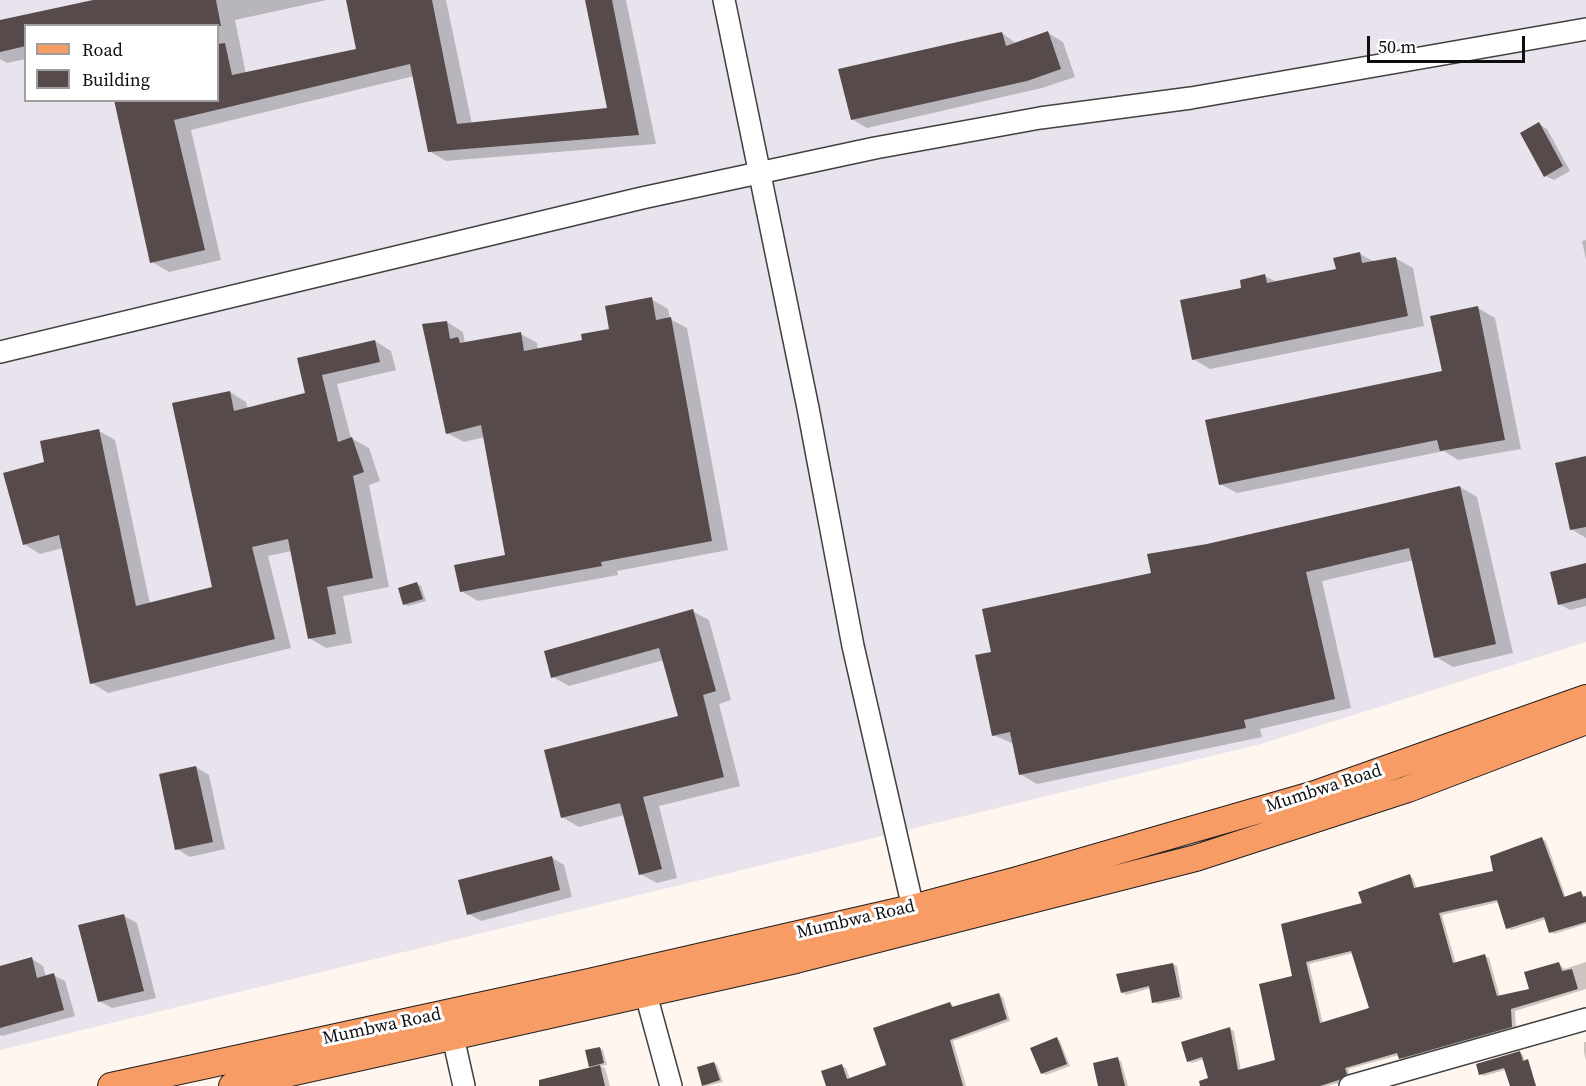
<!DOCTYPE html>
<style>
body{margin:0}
#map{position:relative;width:1586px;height:1086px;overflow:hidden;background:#fff6ef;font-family:"Source Serif 4",serif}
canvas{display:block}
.legend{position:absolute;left:24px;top:24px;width:195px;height:78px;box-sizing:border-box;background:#fff;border:2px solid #9f9f9f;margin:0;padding:8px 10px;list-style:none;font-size:18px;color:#0e0e0e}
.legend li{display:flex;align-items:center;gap:12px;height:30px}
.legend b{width:30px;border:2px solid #9f9f9f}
.scale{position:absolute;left:1367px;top:36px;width:158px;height:27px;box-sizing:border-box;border:3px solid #0e0e0e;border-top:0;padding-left:8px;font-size:18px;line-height:21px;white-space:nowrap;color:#0e0e0e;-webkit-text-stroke:4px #fff;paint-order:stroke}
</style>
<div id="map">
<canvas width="1586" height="1086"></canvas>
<ul class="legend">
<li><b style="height:8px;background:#f89c66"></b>Road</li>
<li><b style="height:16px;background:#574a4a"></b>Building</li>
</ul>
<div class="scale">50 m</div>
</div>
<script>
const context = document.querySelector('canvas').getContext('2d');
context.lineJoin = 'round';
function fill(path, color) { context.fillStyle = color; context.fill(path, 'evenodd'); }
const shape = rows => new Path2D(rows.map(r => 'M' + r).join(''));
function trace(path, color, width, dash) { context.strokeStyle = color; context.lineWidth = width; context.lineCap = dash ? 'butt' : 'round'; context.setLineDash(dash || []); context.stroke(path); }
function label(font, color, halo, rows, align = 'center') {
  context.font = font + ' "Source Serif 4",serif'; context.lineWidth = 6; context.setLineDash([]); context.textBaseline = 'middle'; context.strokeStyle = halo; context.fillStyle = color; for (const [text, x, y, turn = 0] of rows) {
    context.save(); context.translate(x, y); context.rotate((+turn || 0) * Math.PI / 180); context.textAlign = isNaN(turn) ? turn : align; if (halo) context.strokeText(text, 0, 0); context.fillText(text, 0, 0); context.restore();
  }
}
fill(shape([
 [0,0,1586,0,1586,642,1261,744,0,1050],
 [26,26,218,26,218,100,26,100]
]), '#e8e3ed');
fill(shape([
 [100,0,327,0,235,20,246,74,358,50,347,0,446,0,472,124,609,110,586,0,626,0,656,144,446,161,429,151,414,76,191,130,221,260,169,272,152,262,115,100,218,100,218,26,26,26,26,59,7,63,0,59,0,22],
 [1002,33,1017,44,1048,33,1063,42,1075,77,1042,88,867,128,852,119],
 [1539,124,1547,129,1570,171,1554,180,1545,176],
 [1586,240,1586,260,1582,241],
 [1360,254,1375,262,1395,258,1413,268,1424,326,1210,369,1193,359,1243,289,1265,276,1277,282,1337,270],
 [651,299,668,309,670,319,687,328,728,550,617,571,618,575,478,601,461,591,507,556,485,437,464,442,447,433,447,322,463,332,465,343,521,334,537,343,538,350,584,341,611,330],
 [1478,308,1495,318,1521,449,1458,460,1444,451,1237,493,1220,484,1443,373],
 [375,341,391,351,396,370,337,384,351,438,369,448,380,481,369,485,389,587,343,596,352,643,326,648,309,638,292,551,268,556,291,648,108,693,92,683,63,548,40,554,24,544,46,463,99,431,115,440,150,604,214,588,230,392,246,402,248,409,306,394,298,359],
 [1586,458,1586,538,1571,529],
 [1460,487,1477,497,1513,653,1453,667,1436,657,1414,560,1322,581,1351,708,1260,729,1262,737,1037,784,1020,774,1014,744,993,735,993,653,1208,545],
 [1586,564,1586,606,1570,610,1559,604],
 [417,584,421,586,426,601,408,606,404,604],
 [692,611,709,620,731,700,719,704,740,786,659,806,677,878,657,883,640,874,624,815,579,827,562,817,680,717,664,660,569,686,553,677],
 [196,767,209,775,225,849,190,857,177,849],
 [1542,839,1546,841,1566,898,1581,893,1586,898,1586,924,1554,934,1551,932,1547,919,1511,930,1507,928,1499,902,1442,915,1456,964,1485,956,1489,958,1500,997,1531,990,1559,963,1564,969,1586,962,1586,989,1515,1011,1516,1028,1404,1060,1399,1055,1348,1069,1350,1076,1343,1082,1326,1086,1212,1086,1204,1059,1192,1063,1188,1061,1230,1029,1234,1031,1241,1071,1277,1061,1294,978,1282,925,1364,904,1409,876,1413,878,1417,889,1495,872],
 [1353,953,1371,1009,1323,1024,1309,964],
 [551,857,564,865,572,897,481,921,469,914],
 [124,916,137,923,156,998,112,1008,99,1001],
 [32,959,43,966,46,977,53,975,65,981,75,1016,2,1036,0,1035,0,966],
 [1173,964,1177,966,1183,999,1157,1004,1154,1002,1151,988,1126,995,1122,992],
 [999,994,1003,997,1010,1021,953,1041,966,1086,827,1086,842,1066,846,1068,850,1079,888,1066,950,1003,955,1008],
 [1057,1039,1060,1041,1070,1066,1046,1075,1042,1073],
 [1584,1042,1586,1042,1586,1061,1584,1052],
 [600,1048,603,1050,607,1065,601,1066,605,1068,610,1086,571,1086,593,1068,590,1066],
 [1520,1053,1523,1055,1526,1064,1484,1076,1480,1074],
 [1118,1059,1121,1061,1128,1086,1100,1086],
 [714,1063,717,1065,723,1082,706,1086,703,1084]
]), '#0003');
fill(shape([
 [93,0,216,0,221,26,26,26,26,46,0,52,0,20],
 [346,0,432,0,457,124,607,108,585,0,612,0,639,135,428,152,410,64,174,120,205,250,150,263,114,100,218,100,218,44,225,43,232,75,356,49],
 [1048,31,1061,69,1027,81,851,120,838,69,1002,32,1006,46],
 [1539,122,1563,166,1544,177,1520,133],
 [1360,252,1362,263,1396,257,1408,316,1192,360,1180,300,1241,288,1240,280,1265,274,1267,283,1336,269,1333,258],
 [652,297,656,320,671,317,712,541,601,562,602,566,460,592,454,565,505,555,481,425,446,434,422,324,447,321,450,339,458,337,460,343,521,332,524,351,582,340,581,334,609,329,605,306],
 [1478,306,1505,440,1440,451,1437,440,1219,485,1205,420,1442,371,1430,316],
 [375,340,380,362,322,375,338,442,352,437,364,472,353,476,373,578,327,587,336,634,308,639,288,539,252,547,275,639,90,684,59,535,23,545,3,473,44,462,40,441,99,429,136,606,212,587,172,403,230,391,234,411,305,393,297,358],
 [1586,456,1586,527,1570,530,1555,463],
 [1460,486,1496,644,1434,658,1409,548,1306,572,1335,699,1244,720,1246,728,1019,775,1010,732,992,736,975,655,991,652,982,609,1151,573,1147,554,1207,544],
 [1586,563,1586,598,1558,605,1550,572],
 [417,582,423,599,403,605,398,588],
 [693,609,716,691,703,695,724,777,643,797,662,869,639,875,620,803,561,818,544,750,678,716,659,648,551,678,544,651],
 [196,766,213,842,175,850,159,774],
 [1542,837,1564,897,1581,891,1583,897,1586,896,1586,922,1549,933,1544,917,1506,929,1497,900,1439,913,1453,963,1485,954,1497,996,1529,989,1524,972,1559,962,1562,971,1572,969,1578,989,1511,1009,1512,1027,1399,1059,1397,1053,1345,1068,1347,1074,1339,1080,1320,1086,1200,1086,1199,1081,1208,1078,1202,1057,1187,1062,1181,1042,1230,1027,1238,1070,1275,1060,1259,984,1292,976,1281,924,1362,903,1358,892,1410,874,1414,888,1493,871,1490,856],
 [1351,951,1369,1008,1320,1023,1306,962],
 [552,856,560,890,467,915,458,880],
 [124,914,144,991,98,1002,78,925],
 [32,957,37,978,54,973,64,1010,0,1028,0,966],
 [1173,963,1180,997,1152,1003,1149,986,1121,993,1116,974],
 [999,993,1007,1019,950,1040,963,1086,826,1086,821,1071,842,1064,847,1079,886,1065,873,1028,950,1002,952,1007],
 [1057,1037,1067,1064,1041,1074,1030,1048],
 [600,1047,604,1063,589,1067,585,1050],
 [1520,1051,1523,1061,1528,1059,1536,1086,1510,1086,1504,1068,1479,1075,1476,1064],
 [1118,1057,1125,1086,1098,1086,1093,1063],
 [714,1062,720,1080,702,1086,697,1067],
 [600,1065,605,1086,539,1086,539,1080]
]), '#574a4a');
const minor = shape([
 [724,0,808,408,853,646,916,921],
 [0,352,642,198,875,148,1040,118,1191,98,1586,29],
 [642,980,671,1086],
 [453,1037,464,1086],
 [1350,1086,1586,1019]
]);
const major = shape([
 [111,1086,589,982,912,908,1017,880,1315,794,1586,698],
 [232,1086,796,960,1196,858,1408,789,1586,721]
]);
trace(minor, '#414141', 24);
trace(major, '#1f1f1f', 28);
trace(minor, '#fff', 21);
trace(major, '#f89c66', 26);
label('18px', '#0e0e0e', '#fff', [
 ["Mumbwa Road",1324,789,-18],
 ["Mumbwa Road",856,920,-13],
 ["Mumbwa Road",382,1027,-12]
]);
</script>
